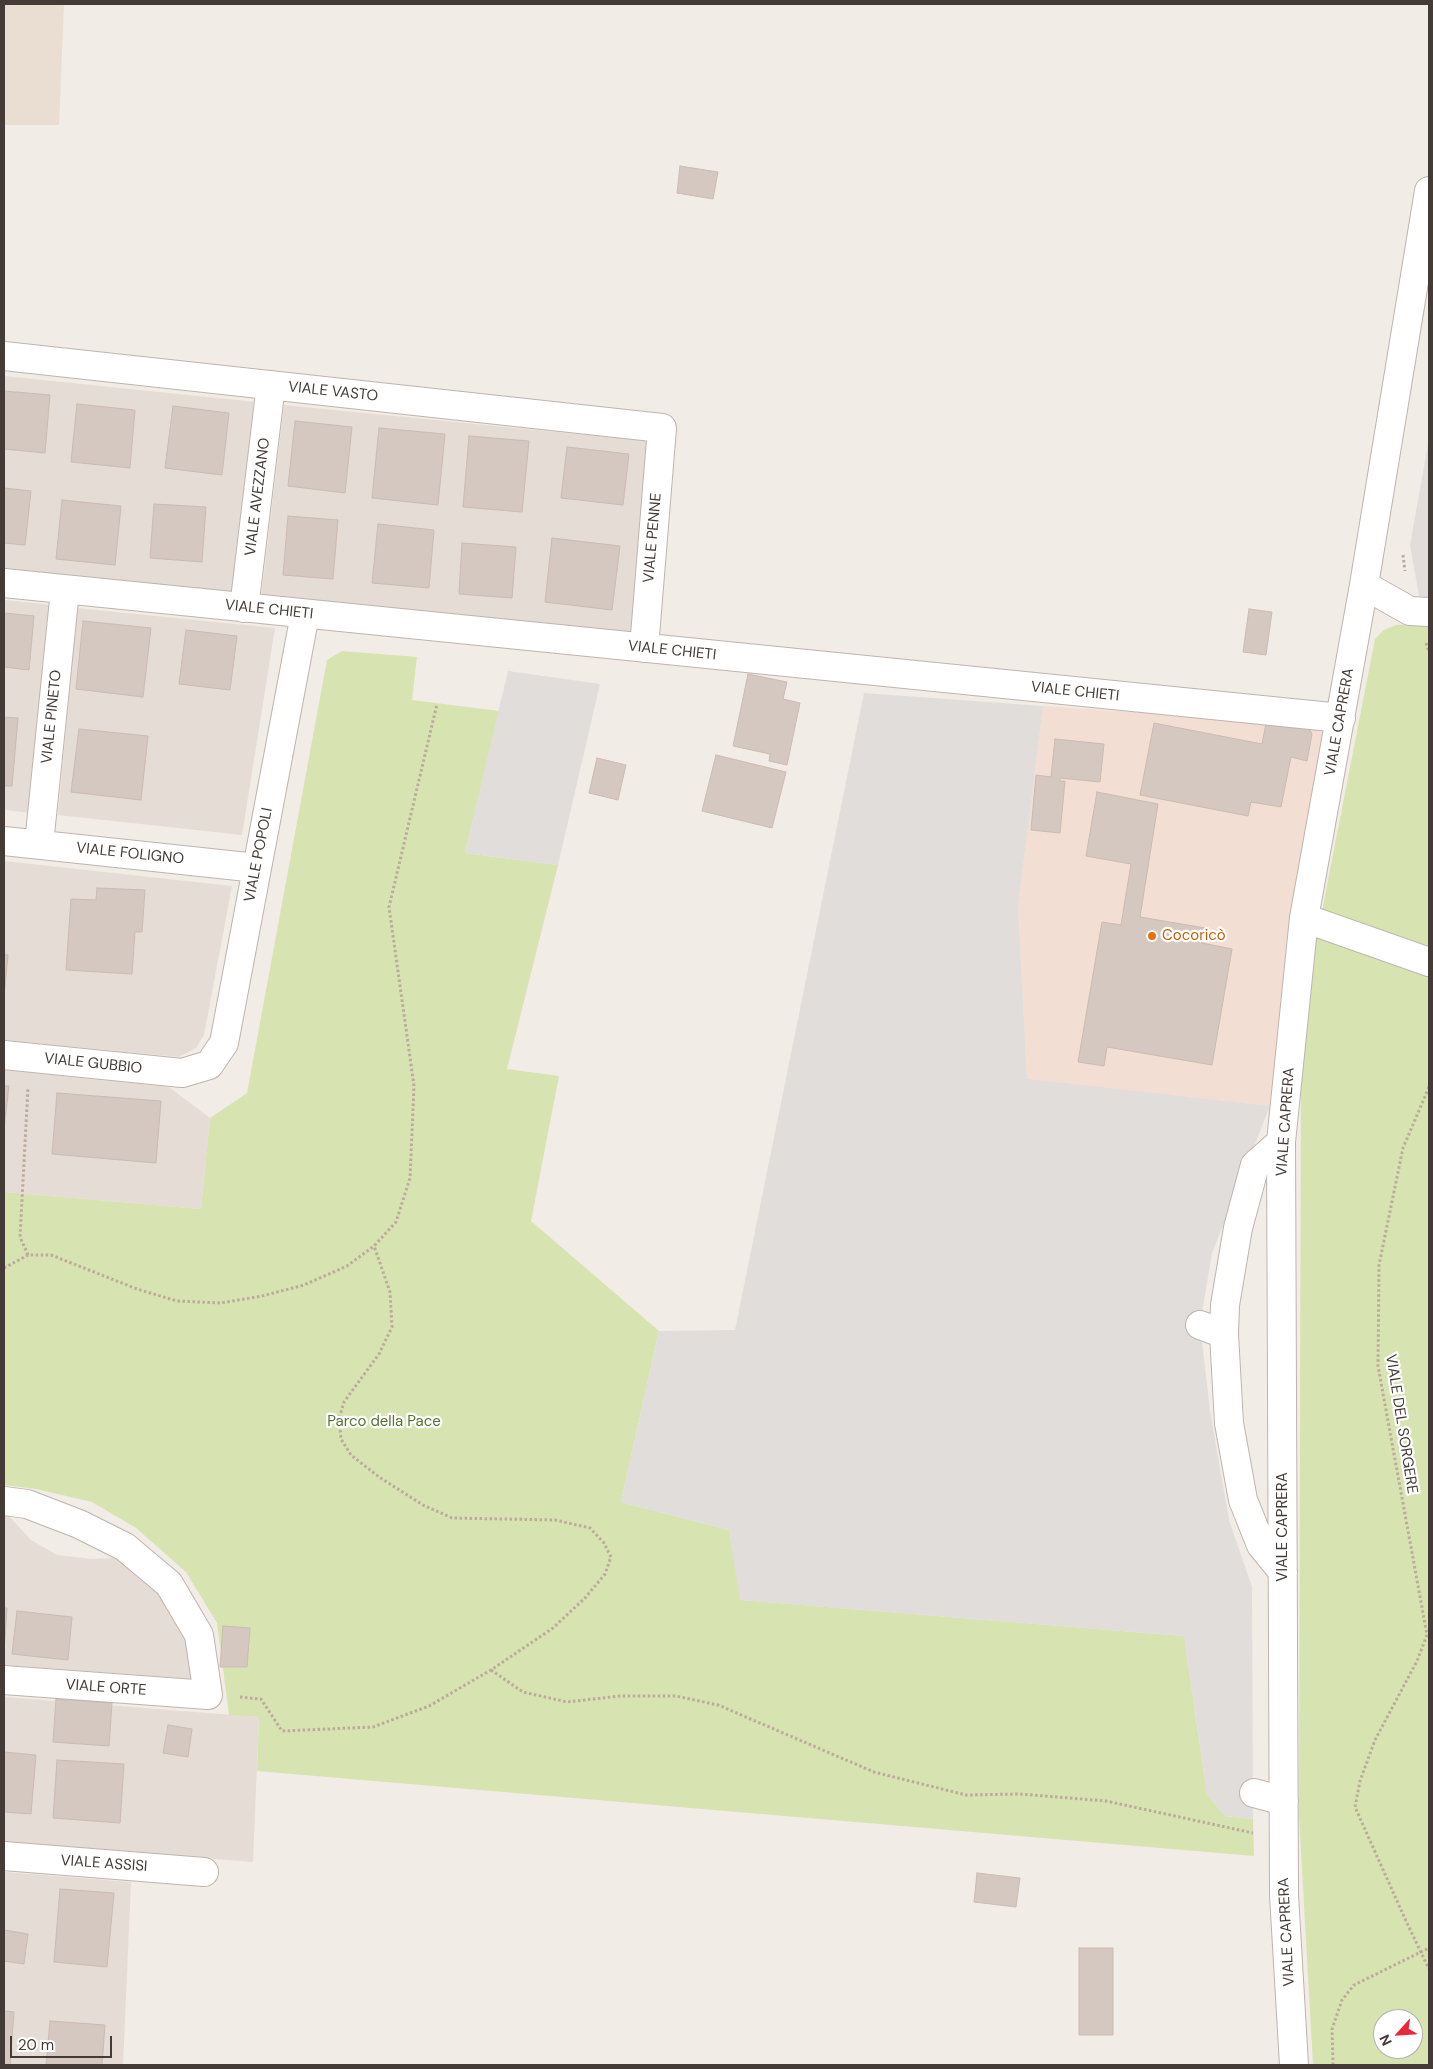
<!DOCTYPE html>
<meta charset="utf-8">
<style>
body{margin:0}
#map{position:relative;width:1433px;height:2069px;overflow:hidden;background:#f2ece6;font-family:"DM Sans",sans-serif}
canvas{display:block}
.frame{position:absolute;inset:0;border:5px solid #443b36;pointer-events:none}
.north{position:absolute;left:1373px;top:2009px;width:50px;height:50px;box-sizing:border-box;background:#fff;border:1px solid #b4b1af;border-radius:50%;rotate:244deg;font-size:14px;font-weight:700;line-height:20px;text-align:center;color:#443b36}
.north::after{content:'';display:block;margin:auto;width:18px;height:22px;background:#e82838;clip-path:polygon(50% 0,100% 100%,50% 72%,0 100%)}
.scale{position:absolute;left:10px;top:2036px;width:102px;height:22px;box-sizing:border-box;border:2px solid #443b36;border-top:0;padding-left:6px;font-size:15px;line-height:18px;white-space:nowrap;color:#443b36;-webkit-text-stroke:4px #fff;paint-order:stroke}
</style>
<div id="map">
<canvas width="1433" height="2069"></canvas>
<div class="frame"></div>
<div class="north">N</div>
<div class="scale">20 m</div>
</div>
<script>
const context = document.querySelector('canvas').getContext('2d');
context.lineJoin = 'round';
function fill(path, color) { context.fillStyle = color; context.fill(path, 'evenodd'); }
const shape = rows => new Path2D(rows.map(r => 'M' + r).join(''));
function trace(path, color, width, dash) { context.strokeStyle = color; context.lineWidth = width; context.lineCap = dash ? 'butt' : 'round'; context.setLineDash(dash || []); context.stroke(path); }
function label(font, color, halo, rows, align = 'center') {
  context.font = font + ' "DM Sans",sans-serif'; context.lineWidth = 4.5; context.setLineDash([]); context.textBaseline = 'middle'; context.strokeStyle = halo; context.fillStyle = color; for (const [text, x, y, turn = 0] of rows) {
    context.save(); context.translate(x, y); context.rotate((+turn || 0) * Math.PI / 180); context.textAlign = isNaN(turn) ? turn : align; if (halo) context.strokeText(text, 0, 0); context.fillText(text, 0, 0); context.restore();
  }
}
fill(shape([
 [4,376,256,402,233,594,4,570],
 [284,405,648,441,633,636,261,597],
 [4,600,53,605,32,813,4,810],
 [77,608,275,628,242,835,58,815],
 [4,861,232,886,204,1035,196,1048,179,1057,4,1040],
 [4,1070,169,1087,210,1118,201,1209,4,1192],
 [4,1514,7,1514,31,1540,57,1555,92,1559,118,1558,159,1593,187,1639,193,1679,4,1665],
 [4,1697,259,1717,253,1862,4,1842],
 [4,1872,131,1882,123,2065,4,2065]
]), '#e5dcd5');
fill(shape([
 [1043,706,1324,725,1270,1106,1027,1080,1018,906]
]), '#f2ded3');
fill(shape([
 [4,4,64,4,59,125,4,125]
]), '#eaddd1');
fill(shape([
 [1429,623,1429,2065,1313,2065,1299,1816,1301,1055,1314,952,1375,639,1384,630,1396,625],
 [1383,2019,1413,2019,1413,2049,1383,2049],
 [342,651,417,657,412,700,499,711,465,853,558,865,507,1069,559,1076,531,1221,659,1331,621,1502,729,1530,741,1600,1184,1636,1207,1794,1225,1816,1253,1819,1254,1856,257,1771,259,1717,229,1715,217,1623,186,1572,136,1528,92,1502,36,1489,4,1485,4,1192,201,1209,210,1118,247,1093,327,660]
]), '#d8e3b2');
fill(shape([
 [1429,439,1429,598,1419,596,1410,545],
 [508,671,600,684,558,865,465,853],
 [864,693,1043,706,1018,906,1027,1079,1270,1106,1212,1253,1200,1325,1210,1410,1229,1520,1252,1587,1253,1819,1225,1816,1207,1794,1184,1636,740,1600,729,1530,621,1502,659,1331,735,1330]
]), '#e0dddb');
const building = shape([
 [680,166,718,172,713,199,677,193,680,166],
 [4,391,50,395,45,453,4,449,4,391],
 [77,404,135,410,130,468,71,462,77,404],
 [173,406,229,413,222,475,165,468,173,406],
 [295,421,352,427,345,493,288,486,295,421],
 [379,428,445,434,438,505,372,498,379,428],
 [469,436,529,441,522,512,463,507,469,436],
 [567,447,629,454,623,505,561,498,567,447],
 [4,488,31,491,25,545,4,543,4,488],
 [62,500,121,506,115,565,56,559,62,500],
 [154,504,206,507,202,562,150,558,154,504],
 [288,516,338,520,333,579,283,575,288,516],
 [378,524,434,530,429,588,372,583,378,524],
 [552,538,620,546,612,610,545,602,552,538],
 [462,543,516,547,512,598,459,594,462,543],
 [1249,609,1272,612,1266,655,1243,652,1249,609],
 [4,613,34,616,29,670,4,667,4,613],
 [83,621,151,628,143,697,76,689,83,621],
 [186,630,237,636,230,690,179,684,186,630],
 [748,674,787,682,783,699,800,703,787,765,769,761,770,754,733,746,748,674],
 [1268,713,1305,720,1312,734,1307,761,1291,757,1281,807,1251,802,1248,816,1140,795,1154,723,1262,744,1268,713],
 [4,717,18,718,12,786,4,786,4,717],
 [79,729,148,736,141,800,71,792,79,729],
 [1055,739,1104,744,1100,782,1060,778,1060,781,1065,781,1060,833,1031,830,1036,775,1051,777,1055,739],
 [716,755,786,772,772,828,702,811,716,755],
 [597,758,626,765,618,800,589,793,597,758],
 [1097,792,1158,804,1140,917,1205,928,1202,943,1232,949,1212,1065,1107,1047,1104,1066,1078,1062,1102,922,1121,925,1131,864,1086,856,1097,792],
 [97,888,145,890,142,932,135,932,132,974,66,970,71,899,96,900,97,888],
 [4,954,8,955,4,996,4,954],
 [4,1086,9,1086,4,1129,4,1086],
 [57,1093,161,1101,156,1163,52,1154,57,1093],
 [4,1608,7,1608,4,1652,4,1608],
 [17,1611,72,1617,68,1660,12,1654,17,1611],
 [223,1626,250,1628,247,1667,220,1667,223,1626],
 [56,1699,112,1703,109,1746,53,1742,56,1699],
 [168,1725,192,1729,188,1757,163,1753,168,1725],
 [4,1752,36,1755,31,1814,4,1812,4,1752],
 [57,1760,124,1764,120,1823,53,1818,57,1760],
 [977,1873,1020,1878,1016,1907,974,1902,977,1873],
 [60,1889,114,1893,107,1967,54,1962,60,1889],
 [4,1930,28,1934,24,1964,4,1961,4,1930],
 [1079,1948,1113,1948,1113,2035,1079,2035,1079,1948],
 [4,2011,14,2012,10,2065,4,2065,4,2011],
 [50,2021,105,2025,102,2065,46,2065,50,2021]
]);
fill(building, '#d5c8c0');
trace(building, '#ccbbb1', 1);
const minor = shape([
 [4,356,662,428,644,648],
 [4,583,1341,718],
 [1364,585,1410,611,1429,612],
 [244,608,271,385],
 [4,841,257,868],
 [39,844,65,590],
 [1304,918,1429,962],
 [4,1055,182,1073,209,1065,224,1043,305,614],
 [1281,1142,1255,1165,1238,1228,1225,1305,1224,1334,1229,1423,1243,1500,1261,1545,1283,1572],
 [1200,1325,1224,1334],
 [4,1501,27,1504,79,1524,125,1547,169,1584,199,1635,208,1695,4,1680],
 [1254,1793,1284,1801],
 [4,1856,204,1872],
 [1294,2065,1284,1895,1281,1142,1304,918,1364,585,1429,191]
]);
trace(minor, '#bfb4ad', 30);
trace(shape([
 [1403,555,1405,571],
 [1426,643,1429,652],
 [1429,1087,1403,1148,1379,1265,1378,1366,1427,1635,1417,1661,1375,1740,1360,1781,1355,1807,1406,1921,1429,1969],
 [28,1255,20,1237,28,1088],
 [4,1268,28,1255,51,1255,137,1289,177,1301,221,1303,262,1296,304,1285,347,1266,374,1246,396,1222,410,1178,414,1086,389,907,437,704],
 [491,1670,523,1692,567,1702,620,1696,676,1696,718,1705,874,1772,966,1795,1020,1794,1106,1801,1253,1833],
 [240,1697,261,1699,282,1731,373,1727,429,1706,491,1670,553,1628,585,1598,605,1574,611,1557,604,1543,590,1528,555,1520,452,1518,423,1505,379,1477,351,1455,341,1439,339,1419,344,1402,379,1354,392,1327,390,1292,374,1246],
 [1333,2065,1332,2029,1342,2000,1354,1985,1429,1948]
]), '#bdaa9c', 3, [2.5, 2.5]);
trace(minor, '#fff', 28);
for (const [x, y, r, color] of [
 [1152,936,5,"#e8710a"]
]) { const dot = new Path2D(); dot.arc(x, y, r, 0, 2 * Math.PI); context.fillStyle = color; context.fill(dot); trace(dot, '#fff', 2); }
label('15px', '#443b36', '#fff', [
 ["VIALE VASTO",333,392,6],
 ["VIALE AVEZZANO",258,497,-83],
 ["VIALE PENNE",653,538,-85],
 ["VIALE CHIETI",269,610,6],
 ["VIALE CHIETI",672,651,6],
 ["VIALE CHIETI",1075,692,6],
 ["VIALE PINETO",52,717,-84],
 ["VIALE CAPRERA",1340,722,-80],
 ["VIALE FOLIGNO",130,854,6],
 ["VIALE POPOLI",259,855,-79],
 ["VIALE GUBBIO",93,1064,6],
 ["VIALE CAPRERA",1286,1122,-86],
 ["VIALE DEL SORGERE",1401,1424,81],
 ["VIALE CAPRERA",1283,1527,-90],
 ["VIALE ORTE",106,1688,4],
 ["VIALE ASSISI",104,1864,4],
 ["VIALE CAPRERA",1287,1932,-93]
]);
label('15px', '#c56008', '#fff', [
 ["Cocoricò",1162,936]
], 'left');
label('15px', '#57712f', '#fff', [
 ["Parco della Pace",384,1422]
]);
</script>
